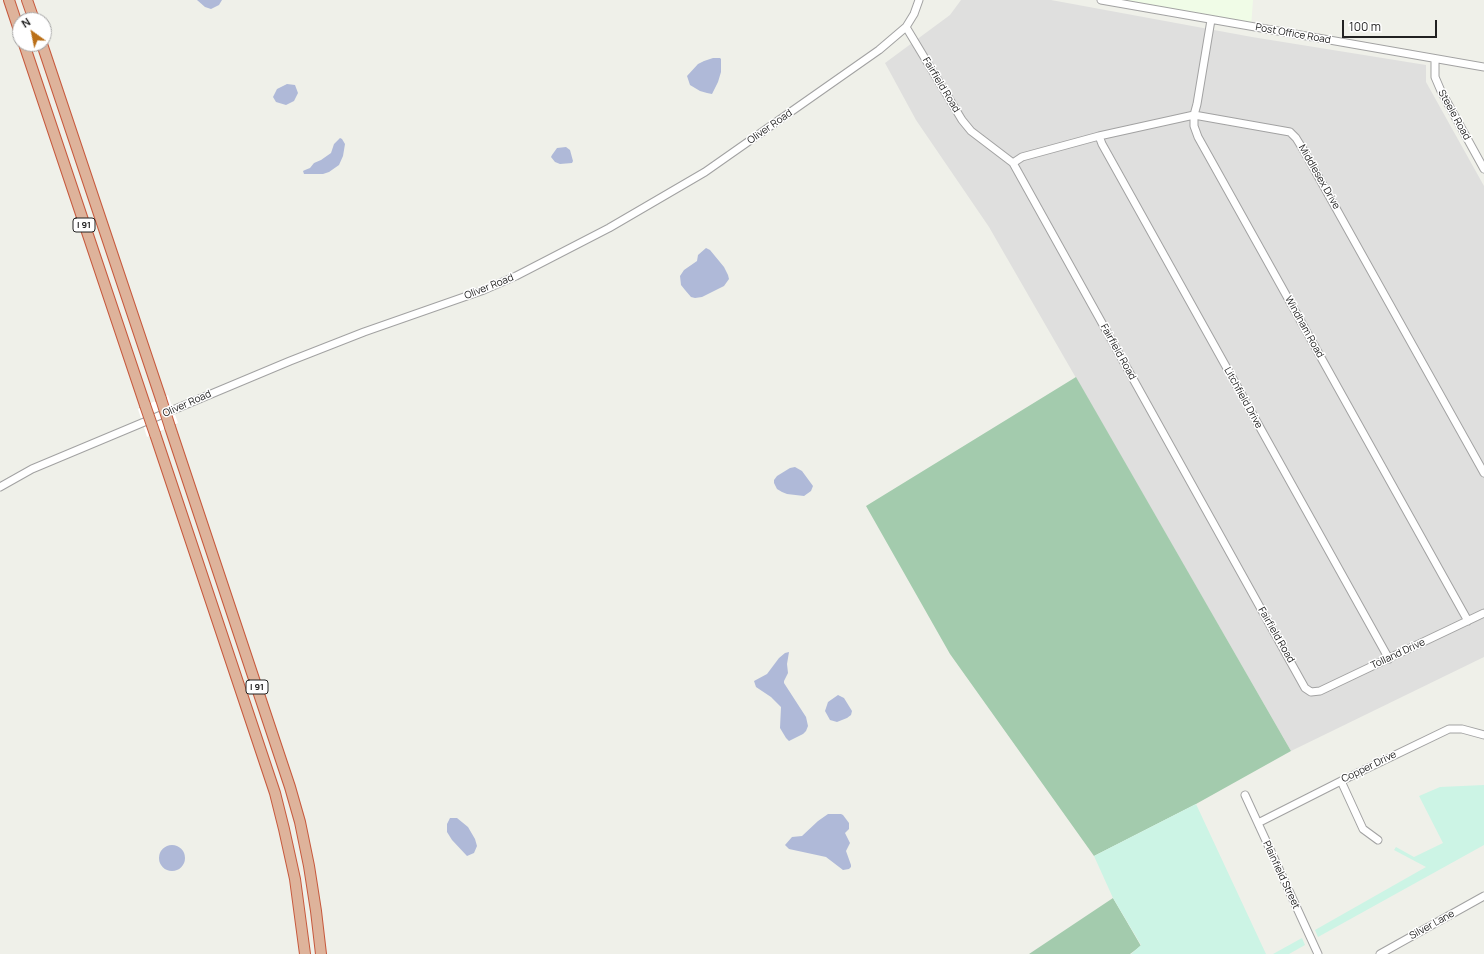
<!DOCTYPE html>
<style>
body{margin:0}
#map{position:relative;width:1484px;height:954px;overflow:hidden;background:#eff0e9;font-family:Manrope,sans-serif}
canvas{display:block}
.north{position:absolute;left:12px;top:12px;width:40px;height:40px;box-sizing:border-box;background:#fff;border:1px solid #a6a6a6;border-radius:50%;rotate:327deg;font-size:11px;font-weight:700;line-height:16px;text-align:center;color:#212121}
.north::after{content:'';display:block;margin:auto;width:14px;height:18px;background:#bb7018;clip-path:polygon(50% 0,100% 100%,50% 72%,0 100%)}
.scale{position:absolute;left:1342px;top:20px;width:95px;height:18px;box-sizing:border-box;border:2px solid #212121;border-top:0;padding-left:5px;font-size:12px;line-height:14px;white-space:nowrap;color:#212121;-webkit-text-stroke:3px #fff;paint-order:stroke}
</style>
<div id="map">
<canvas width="1484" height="954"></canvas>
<div class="north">N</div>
<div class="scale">100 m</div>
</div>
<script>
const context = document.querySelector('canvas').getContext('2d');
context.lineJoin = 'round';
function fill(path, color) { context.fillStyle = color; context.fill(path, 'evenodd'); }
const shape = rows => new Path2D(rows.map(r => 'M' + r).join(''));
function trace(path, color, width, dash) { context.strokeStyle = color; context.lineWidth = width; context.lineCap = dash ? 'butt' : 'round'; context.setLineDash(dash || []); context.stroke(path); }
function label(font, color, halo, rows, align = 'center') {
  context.font = font + ' Manrope,sans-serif'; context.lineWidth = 3; context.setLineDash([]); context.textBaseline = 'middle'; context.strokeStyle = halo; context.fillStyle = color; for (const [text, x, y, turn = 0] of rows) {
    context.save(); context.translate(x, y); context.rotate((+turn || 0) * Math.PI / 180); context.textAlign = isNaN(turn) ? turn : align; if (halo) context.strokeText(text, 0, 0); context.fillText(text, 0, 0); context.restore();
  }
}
fill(shape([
 [961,0,1051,0,1252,37,1426,65,1426,82,1484,186,1484,657,1291,751,989,227,916,120,885,63,950,15]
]), '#dfdfde');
fill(shape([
 [1110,0,1253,0,1251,28]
]), '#f0fce7');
fill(shape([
 [1076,377,1291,751,1196,804,1094,856,950,654,866,506],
 [1113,898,1141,946,1130,954,1029,954]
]), '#a3cbad');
fill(shape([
 [1484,785,1484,845,1318,937,1315,930,1426,867,1394,850,1396,847,1414,857,1443,843,1419,796,1440,787],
 [1196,804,1266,954,1131,954,1141,945,1113,898,1094,856],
 [1302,938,1305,945,1289,954,1273,954]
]), '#ccf4e5');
fill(shape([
 [197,0,222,0,219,5,211,9,205,7],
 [713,58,720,58,721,59,721,72,718,82,712,94,707,93,700,91,690,85,687,76,698,64,704,61],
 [287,84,295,85,298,93,294,101,286,105,276,102,273,97,277,89],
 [340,138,342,139,345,144,343,156,339,165,329,172,323,174,304,174,303,171,305,170,310,168,314,163,321,160,331,153,334,144],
 [566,147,570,150,573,161,572,163,560,164,555,162,551,157,552,155,557,148],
 [706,248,710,250,724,267,728,275,729,279,724,286,702,297,695,298,691,297,685,290,681,285,680,276,684,270,697,261,698,255],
 [795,467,802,471,813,486,811,491,804,496,787,494,782,492,777,489,774,483,774,480,777,476,790,468],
 [789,652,787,664,788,673,784,681,784,683,806,717,808,726,806,731,803,734,789,741,786,738,780,728,781,707,771,697,756,687,754,681,767,674,779,658,785,653],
 [838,695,844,698,852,711,851,715,847,718,837,722,830,720,825,711,828,702],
 [828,814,841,814,843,815,849,823,849,829,845,833,850,843,846,851,851,865,851,867,849,869,843,870,826,857,789,849,785,845,792,837,802,836,818,821],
 [450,818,457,818,468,827,475,839,477,846,474,853,467,856,452,840,447,832,447,824],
 '159 858a13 13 0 1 1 26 0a13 13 0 1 1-26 0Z'
]), '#afb9d8');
fill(shape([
 [168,395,178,423,147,437,138,409]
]), '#fff');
const minor = shape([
 [1101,0,1484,67],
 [1211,20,1197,104,1194,115,1194,126,1198,137,1468,621],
 [906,27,962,120,971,131,1013,163,1305,688,1311,692,1320,691,1484,613],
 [1435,59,1435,77,1441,91,1484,169],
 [1099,136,1102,144,1389,659],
 [1013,163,1022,157,1099,136,1194,115,1290,132,1296,138,1304,151,1484,473],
 [0,487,32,469,290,361,364,332,484,290,516,276,609,228,705,172,879,50,906,27,914,14,919,0],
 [1341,781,1363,829,1378,840],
 [1245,795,1318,954],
 [1258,823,1341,781,1449,729,1462,729,1484,735],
 [1380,954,1484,896]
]);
const highway = shape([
 [9,0,20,33],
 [27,0,34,20],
 [24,44,145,405],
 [42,44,161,399],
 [170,427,290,787,300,822,309,866,316,911,321,954],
 [155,434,275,793,284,829,295,879,305,954]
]);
trace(minor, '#a2a2a2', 9);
trace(highway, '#c7593d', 12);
trace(minor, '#fff', 7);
trace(highway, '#deb39b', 10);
const highwayBridge = shape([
 [161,399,170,427],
 [145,405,155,434]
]);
trace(highwayBridge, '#c7593d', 12, []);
trace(highwayBridge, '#deb39b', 10);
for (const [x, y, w] of [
 [84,225,22],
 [257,687,22]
]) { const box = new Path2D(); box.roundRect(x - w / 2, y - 7, w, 14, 3); context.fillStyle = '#fff'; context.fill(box); trace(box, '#212121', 1); }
label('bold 9px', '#212121', null, [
 ["I 91",84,225],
 ["I 91",257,687]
]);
label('10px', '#212121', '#fff', [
 ["Post Office Road",1293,34,10],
 ["Fairfield Road",941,85,59],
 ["Steele Road",1454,115,61],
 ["Oliver Road",770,127,-35],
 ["Middlesex Drive",1319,177,60],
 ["Oliver Road",489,287,-22],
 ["Windham Road",1304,327,61],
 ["Fairfield Road",1118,352,61],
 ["Litchfield Drive",1243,398,61],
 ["Oliver Road",187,404,-24],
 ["Fairfield Road",1276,635,60],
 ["Tolland Drive",1398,654,-25],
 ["Copper Drive",1369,767,-26],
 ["Plainfield Street",1281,875,65],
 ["Silver Lane",1432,925,-29]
]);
</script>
